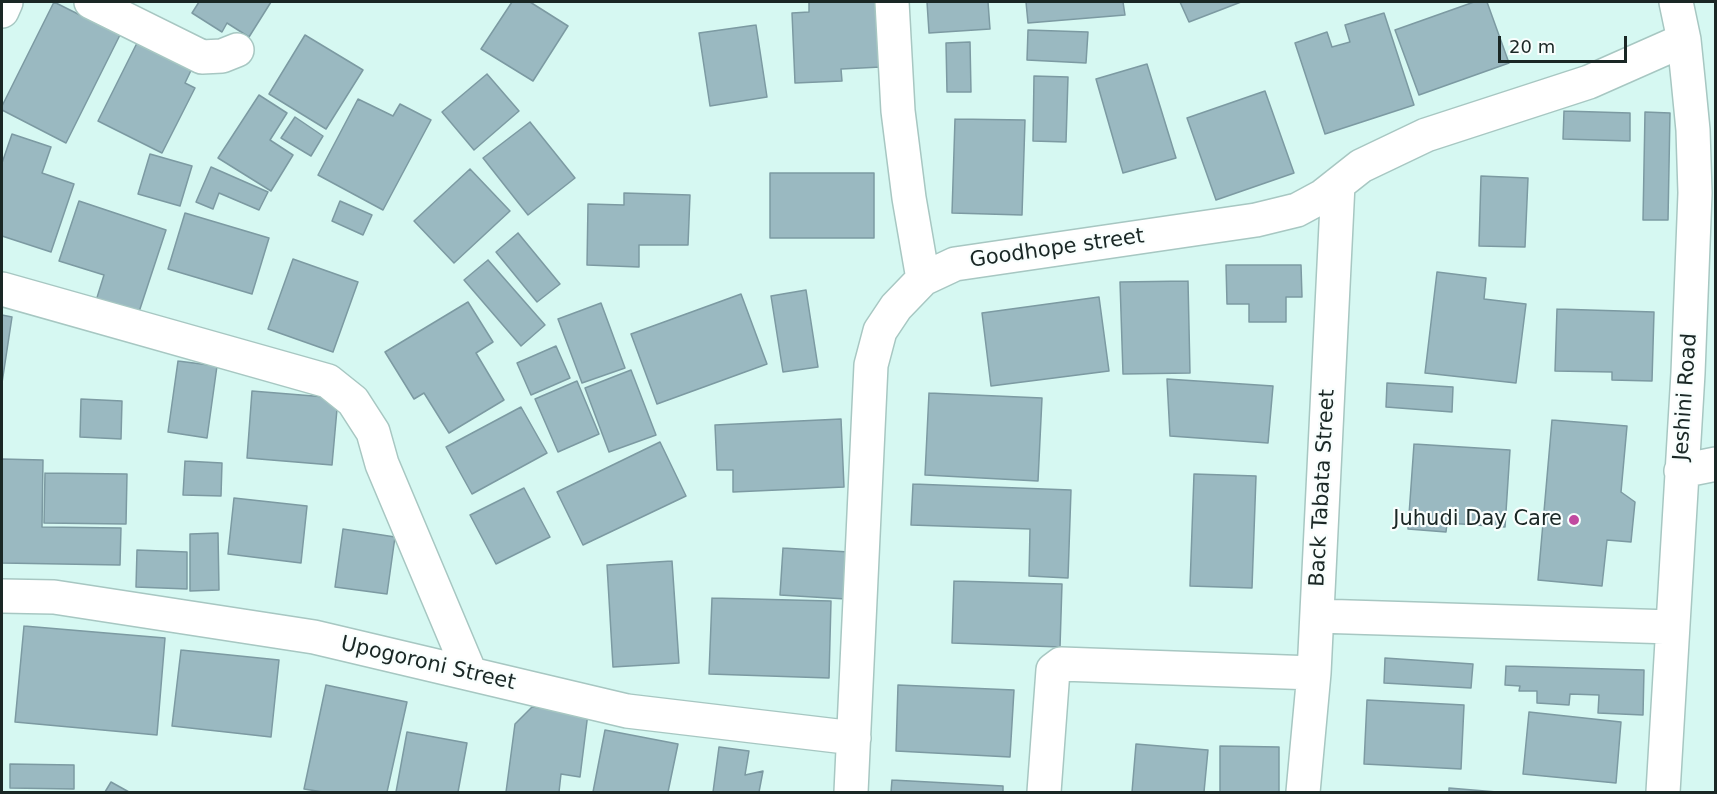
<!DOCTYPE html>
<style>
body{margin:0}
#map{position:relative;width:1717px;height:794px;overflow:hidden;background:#d6f8f2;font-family:"DejaVu Sans",sans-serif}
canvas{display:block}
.frame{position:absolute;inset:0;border:3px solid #1a2725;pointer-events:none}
.scale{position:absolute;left:1498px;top:36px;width:129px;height:27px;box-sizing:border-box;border:3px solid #1a2725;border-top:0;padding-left:8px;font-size:18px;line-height:21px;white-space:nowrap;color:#1a2725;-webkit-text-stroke:4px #f8fefd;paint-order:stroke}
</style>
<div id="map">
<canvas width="1717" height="794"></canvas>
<div class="frame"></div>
<div class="scale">20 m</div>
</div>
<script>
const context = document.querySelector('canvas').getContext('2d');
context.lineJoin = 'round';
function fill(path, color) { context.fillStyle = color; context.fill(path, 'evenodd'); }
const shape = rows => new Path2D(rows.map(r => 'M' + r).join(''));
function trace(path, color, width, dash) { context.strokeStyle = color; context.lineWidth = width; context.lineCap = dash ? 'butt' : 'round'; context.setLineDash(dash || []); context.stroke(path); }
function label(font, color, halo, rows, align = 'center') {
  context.font = font + ' "DejaVu Sans",sans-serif'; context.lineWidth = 4.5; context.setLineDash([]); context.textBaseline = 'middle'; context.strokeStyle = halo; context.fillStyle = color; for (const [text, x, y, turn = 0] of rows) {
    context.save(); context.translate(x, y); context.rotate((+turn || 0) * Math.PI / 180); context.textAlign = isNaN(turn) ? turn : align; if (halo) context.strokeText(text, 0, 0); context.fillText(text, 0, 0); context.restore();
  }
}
const building = shape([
 [54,2,120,35,66,143,2,110,2,106,54,2],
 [199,2,271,2,249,37,227,23,222,32,192,13,199,2],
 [512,2,530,2,568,26,533,81,481,49,512,2],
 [809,2,877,2,881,67,841,69,842,81,795,83,792,13,809,12,809,2],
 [927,2,988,2,990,29,929,33,927,2],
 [1026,2,1123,2,1125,15,1028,23,1026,2],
 [1180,2,1241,2,1189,22,1180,2],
 [1474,2,1487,2,1509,63,1419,95,1395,30,1474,2],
 [1384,13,1414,105,1325,134,1295,43,1327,32,1332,47,1350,42,1345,25,1384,13],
 [756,25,767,97,710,106,699,33,756,25],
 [1028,30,1088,32,1086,63,1027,60,1028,30],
 [141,35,195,62,185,83,195,88,162,153,98,121,141,35],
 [305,35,363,70,326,129,269,94,305,35],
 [970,42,971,92,947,92,946,43,970,42],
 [1147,64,1176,158,1123,173,1096,79,1147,64],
 [487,74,519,111,474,150,442,112,487,74],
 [1034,76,1068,77,1066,142,1033,141,1034,76],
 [1265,91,1294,173,1216,200,1187,118,1265,91],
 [259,95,287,113,270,140,293,155,271,191,218,158,259,95],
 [358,99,393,116,400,104,431,120,383,210,318,175,358,99],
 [1564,111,1630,113,1630,141,1563,139,1564,111],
 [1645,112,1670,113,1668,220,1643,220,1645,112],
 [295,117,323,136,311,156,281,138,295,117],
 [955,119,1025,120,1022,215,952,213,955,119],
 [530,122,575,178,528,215,483,158,530,122],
 [12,134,51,147,42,173,74,184,51,252,2,236,2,163,12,134],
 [150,154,192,166,180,206,138,194,150,154],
 [211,167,268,192,259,210,219,193,213,209,196,202,211,167],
 [470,169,510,211,454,263,414,221,470,169],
 [770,173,874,173,874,238,770,238,770,173],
 [1481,176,1528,178,1525,247,1479,246,1481,176],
 [624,193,690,195,688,245,639,245,639,267,587,265,588,204,624,205,624,193],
 [79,201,166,230,137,318,95,304,104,275,59,261,79,201],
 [340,201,372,215,363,235,332,221,340,201],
 [185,213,269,238,252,294,168,269,185,213],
 [518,233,560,284,537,302,496,252,518,233],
 [293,259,358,282,333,352,268,329,293,259],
 [488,260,545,325,521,346,464,280,488,260],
 [1226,265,1301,265,1302,297,1286,297,1286,322,1249,322,1249,304,1227,304,1226,265],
 [1437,272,1486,278,1484,299,1526,304,1516,383,1425,373,1437,272],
 [1188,281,1190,373,1123,374,1120,282,1188,281],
 [806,290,818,367,783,372,771,296,806,290],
 [741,294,767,364,657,404,631,334,741,294],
 [1099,297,1109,371,991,386,982,313,1099,297],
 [468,302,493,342,476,353,504,400,449,433,424,393,414,399,385,352,468,302],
 [601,303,625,368,582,383,558,319,601,303],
 [1557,309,1654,312,1652,381,1612,380,1612,372,1555,371,1557,309],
 [2,315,12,317,2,383,2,315],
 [556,346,570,378,531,395,517,363,556,346],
 [178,361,217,366,207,438,168,432,178,361],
 [631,370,656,435,609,452,585,388,631,370],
 [1167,379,1273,386,1268,443,1170,436,1167,379],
 [577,381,599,434,558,452,535,399,577,381],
 [1387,383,1453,387,1452,412,1386,407,1387,383],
 [252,391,338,398,332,465,247,458,252,391],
 [929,393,1042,398,1038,481,925,475,929,393],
 [81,399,122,401,121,439,80,437,81,399],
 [521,407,547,453,472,494,446,447,521,407],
 [841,419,844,487,733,492,733,470,717,470,715,425,841,419],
 [1552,420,1627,426,1621,492,1635,502,1631,542,1607,540,1602,586,1538,580,1552,420],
 [660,442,686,496,583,545,557,492,660,442],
 [1414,444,1510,450,1505,527,1447,523,1446,532,1408,529,1414,444],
 [2,459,43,460,42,527,121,528,120,565,2,563,2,459],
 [185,461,222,463,221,496,183,495,185,461],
 [45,473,127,474,126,524,44,523,45,473],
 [1194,474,1256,476,1252,588,1190,586,1194,474],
 [913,484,1071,490,1068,578,1029,576,1030,529,911,525,913,484],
 [524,488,550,537,496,564,470,515,524,488],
 [234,498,307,506,301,563,228,554,234,498],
 [343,529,395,537,387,594,335,587,343,529],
 [218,533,219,590,190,591,190,534,218,533],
 [783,548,849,552,846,599,780,595,783,548],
 [137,550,187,552,187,589,136,587,137,550],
 [672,561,679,663,613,667,607,565,672,561],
 [954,581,1062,584,1060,647,952,643,954,581],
 [712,598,831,601,829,678,709,674,712,598],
 [24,626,165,638,157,735,15,722,24,626],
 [181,650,279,660,271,737,172,726,181,650],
 [1385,658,1473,664,1471,688,1384,683,1385,658],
 [1506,666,1644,670,1643,715,1598,713,1599,695,1570,694,1569,705,1537,703,1537,691,1519,691,1520,686,1505,685,1506,666],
 [326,685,407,702,387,792,323,792,304,789,326,685],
 [898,685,1014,690,1010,757,896,751,898,685],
 [1367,700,1464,705,1461,769,1364,764,1367,700],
 [532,707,588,713,580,777,561,774,559,792,506,792,515,724,532,707],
 [1529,712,1621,722,1616,783,1523,774,1529,712],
 [605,730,678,744,668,792,593,792,605,730],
 [407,732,467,743,458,792,396,792,407,732],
 [1136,744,1208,750,1204,792,1132,792,1136,744],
 [1220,746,1279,747,1279,792,1220,792,1220,746],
 [719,747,749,751,745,775,763,771,759,792,713,792,719,747],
 [10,764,74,765,74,789,10,788,10,764],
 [892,780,1003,786,1003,792,891,792,892,780],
 [111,782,129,792,105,792,111,782],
 [1449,788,1497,792,1449,792,1449,788]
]);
fill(building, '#9ab9c1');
trace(building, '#7c9aa2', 1.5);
const minor = shape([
 [91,2,202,57,222,56,237,50],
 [892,2,898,111,909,198,923,279],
 [2,11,6,2],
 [2,289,328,381,353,401,373,432,382,464,470,673],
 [1681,471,1716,464],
 [2,596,54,597,314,637,627,711,854,738],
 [1317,616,1672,627],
 [851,792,871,365,880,331,896,307,923,279,955,264,1256,220,1297,210,1323,196,1361,166,1426,135,1589,82,1684,40],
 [1044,792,1053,670,1061,664,1314,673],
 [1303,792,1314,673,1338,184],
 [1663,792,1688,373,1695,193,1693,130,1688,79,1684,40,1676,2]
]);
trace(minor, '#a7c7c2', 36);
trace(minor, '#fff', 33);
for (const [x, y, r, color] of [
 [1574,520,6,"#c14aa0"]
]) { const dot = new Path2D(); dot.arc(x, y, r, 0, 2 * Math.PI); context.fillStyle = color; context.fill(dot); trace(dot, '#f8fefd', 2); }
label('21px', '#1a2725', '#f8fefd', [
 ["Goodhope street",1057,249,-8],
 ["Jeshini Road",1686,397,-86],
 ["Back Tabata Street",1323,488,-87],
 ["Upogoroni Street",428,664,13]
]);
label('21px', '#1a2725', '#f8fefd', [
 ["Juhudi Day Care",1562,520]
], 'right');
</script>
